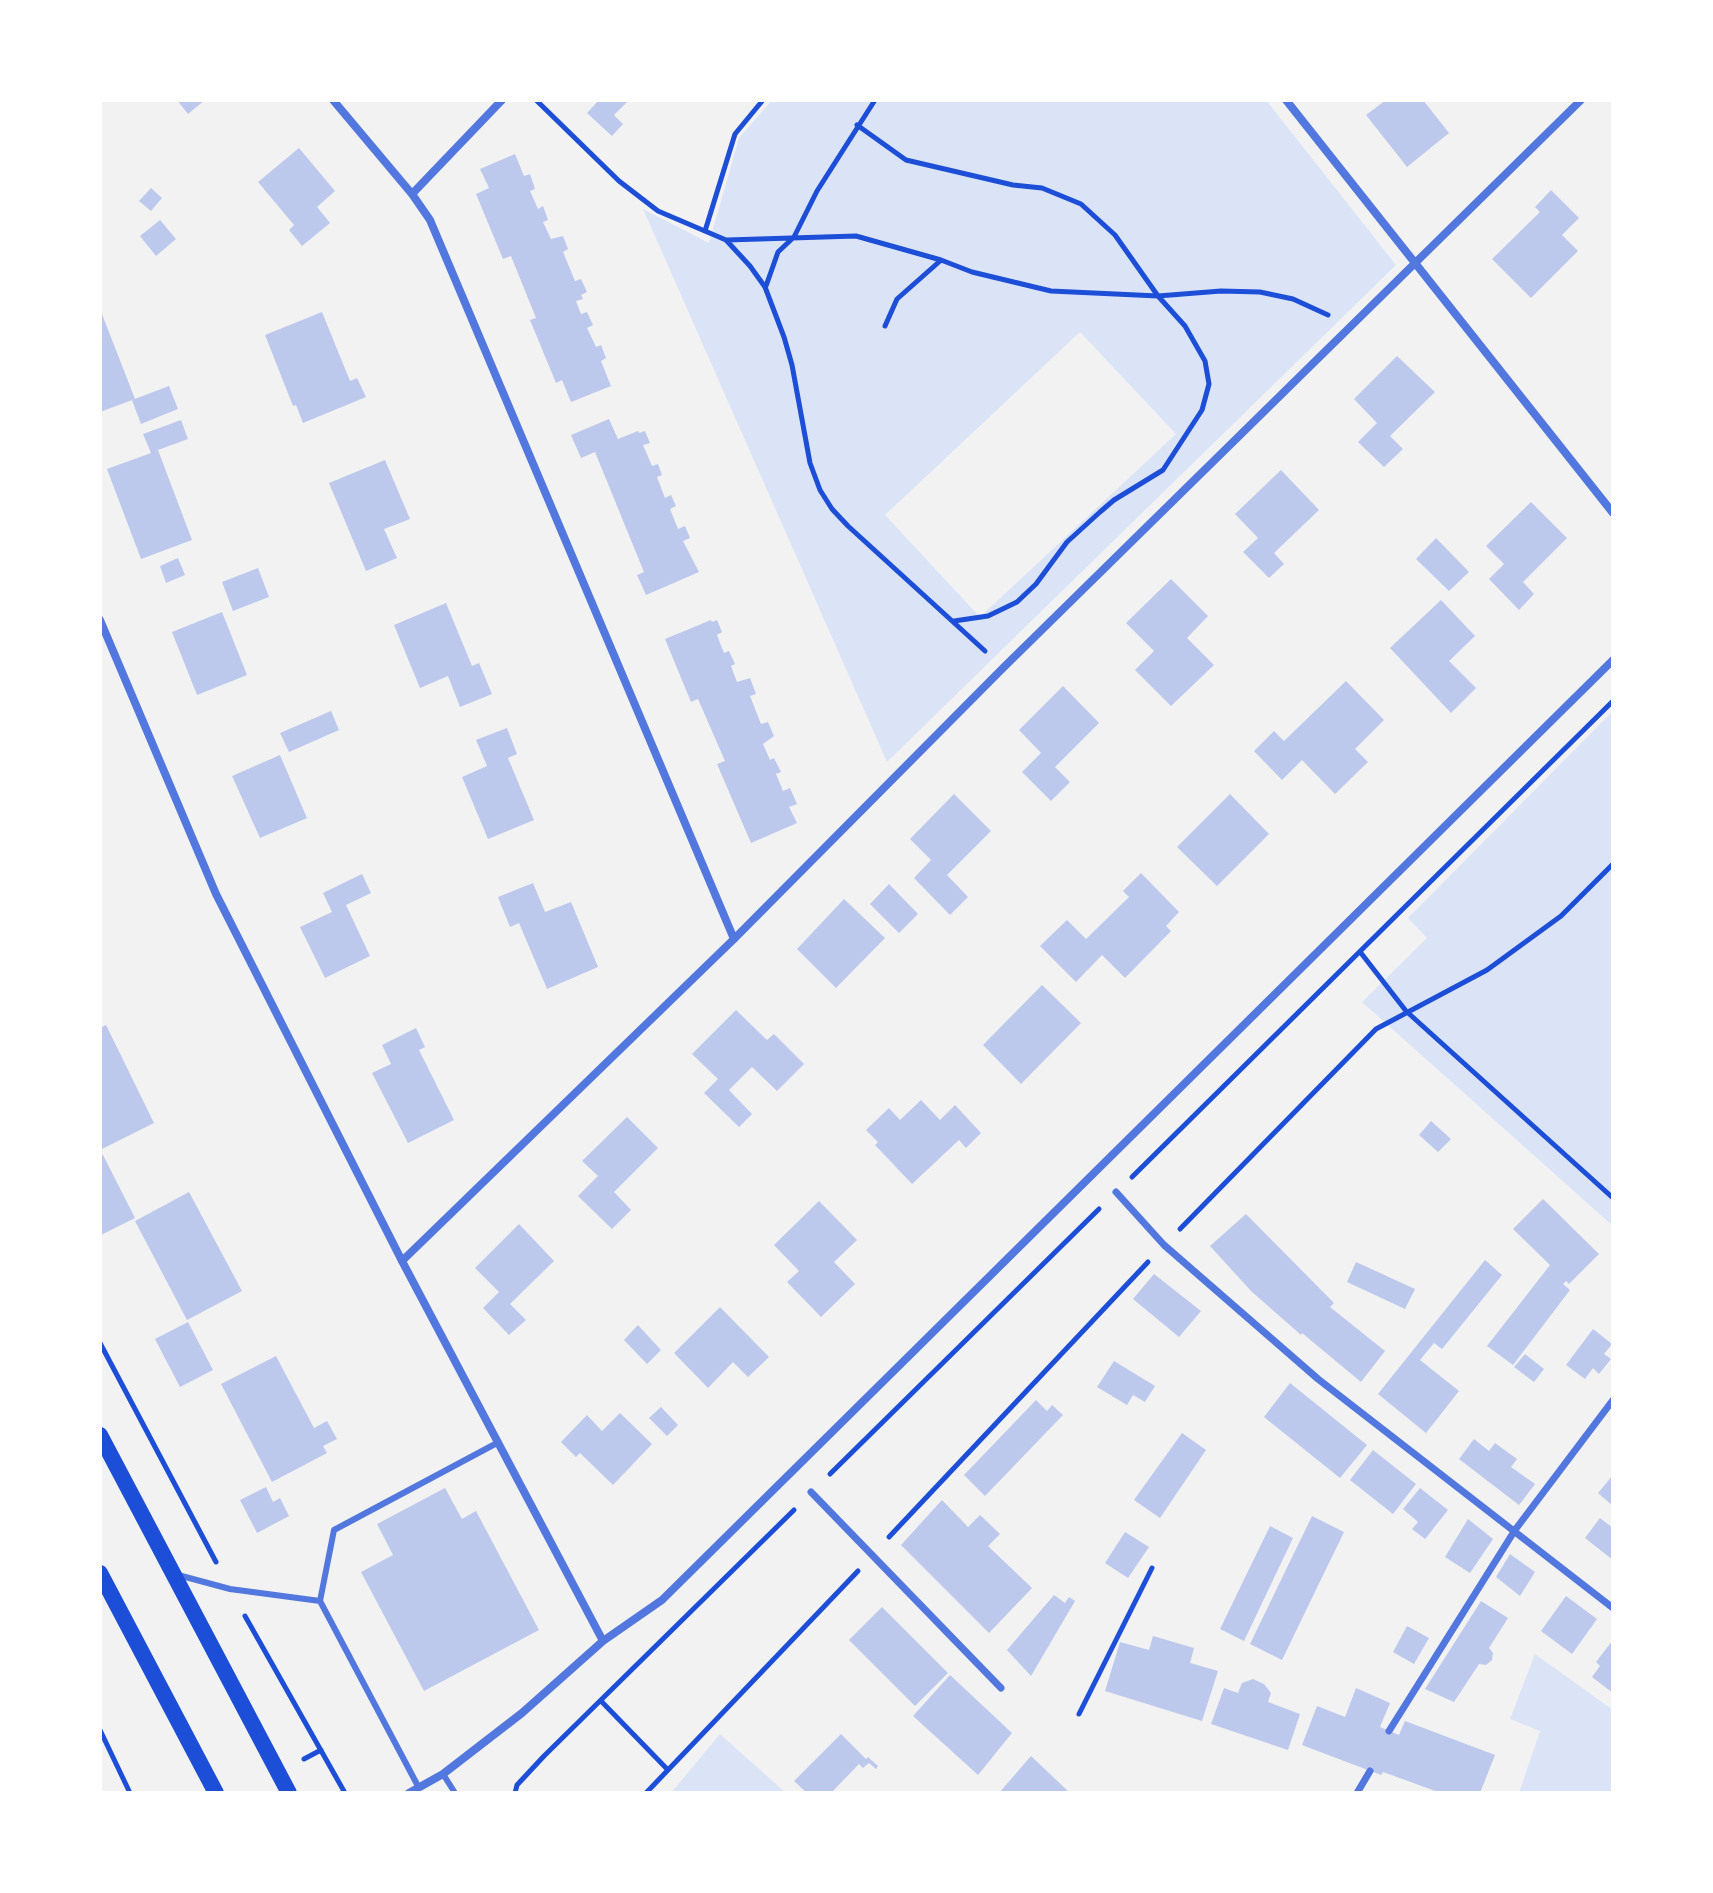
<!DOCTYPE html>
<style>
body{margin:0}
#map{position:relative;width:1713px;height:1893px;overflow:hidden;background:#f2f2f2;font-family:"Fira Sans",sans-serif}
canvas{display:block}
.frame{position:absolute;inset:0;border:102px solid #fff;pointer-events:none}
</style>
<div id="map">
<canvas width="1713" height="1893"></canvas>
<div class="frame"></div>
</div>
<script>
const context = document.querySelector('canvas').getContext('2d');
context.lineJoin = 'round';
function fill(path, color) { context.fillStyle = color; context.fill(path, 'evenodd'); }
const shape = rows => new Path2D(rows.map(r => 'M' + r).join(''));
function trace(path, color, width, dash) { context.strokeStyle = color; context.lineWidth = width; context.lineCap = dash ? 'butt' : 'round'; context.setLineDash(dash || []); context.stroke(path); }
fill(shape([
 [772,100,1266,100,1396,265,887,762,643,209,709,243,739,138],
 [1080,332,1176,434,980,617,885,515],
 [1613,711,1613,1226,1362,1002,1427,938,1408,918],
 [1535,1654,1613,1710,1613,1793,1519,1793,1540,1731,1510,1719],
 [720,1734,786,1793,671,1793]
]), '#dbe4f7');
fill(shape([
 [177,100,205,100,188,114],
 [599,100,629,100,614,115,623,124,612,136,587,113],
 [1386,100,1423,100,1449,133,1407,167,1366,115],
 [299,148,335,191,317,207,330,223,302,246,289,230,294,225,258,182],
 [515,154,524,176,530,174,535,189,530,191,538,209,543,206,548,220,543,222,551,239,563,236,568,249,563,252,575,281,581,279,587,292,581,295,583,299,576,301,581,314,587,312,593,325,587,328,589,332,596,347,601,345,606,358,601,361,611,386,571,402,562,380,556,383,530,320,536,318,511,256,503,259,476,194,489,188,480,169],
 [151,188,162,198,151,211,139,201],
 [1551,190,1579,218,1562,235,1578,251,1531,298,1492,259,1540,212,1535,207],
 [160,220,176,239,156,256,140,236],
 [100,309,135,399,100,412],
 [322,312,350,381,357,378,366,397,303,423,296,405,293,406,265,335],
 [1397,356,1435,392,1390,436,1403,449,1384,467,1358,442,1377,423,1354,399],
 [169,386,178,409,141,424,132,400],
 [609,419,618,439,638,431,639,433,645,431,650,443,643,445,652,466,658,464,662,475,657,477,665,498,671,495,676,506,670,509,678,529,685,526,690,538,683,541,699,572,646,595,637,575,644,572,595,452,581,458,571,435],
 [181,420,188,439,158,450,192,540,141,559,107,469,151,453,143,434],
 [385,460,410,519,384,529,397,558,366,571,329,483],
 [1281,470,1319,510,1274,553,1284,564,1269,578,1243,552,1258,538,1235,514],
 [1531,502,1567,538,1523,582,1534,594,1519,610,1489,579,1504,564,1486,546],
 [1436,538,1469,572,1449,591,1416,559],
 [178,558,185,575,166,583,160,566],
 [258,568,269,597,233,611,222,582],
 [1171,579,1208,616,1187,638,1214,665,1171,706,1135,670,1154,651,1126,623],
 [1441,600,1475,636,1449,661,1476,688,1451,713,1390,648],
 [446,603,472,666,479,663,492,694,460,707,448,676,420,688,394,625],
 [222,612,247,675,197,695,172,632],
 [711,620,712,622,717,620,722,632,717,635,724,653,729,651,735,664,731,666,737,682,750,678,756,694,750,696,761,724,768,722,774,736,763,744,770,760,774,758,781,772,776,774,783,791,790,788,797,804,789,807,797,823,751,843,717,764,725,761,698,699,691,702,665,639],
 [1346,681,1384,720,1355,749,1368,762,1335,794,1302,760,1282,780,1254,751,1274,731,1284,741],
 [1063,686,1099,723,1055,767,1070,782,1051,801,1022,772,1041,753,1019,730],
 [331,711,339,730,289,752,280,733],
 [507,728,517,754,508,758,534,820,488,839,462,777,487,766,476,740],
 [280,755,307,818,260,838,232,776],
 [954,794,991,831,947,875,968,897,950,915,914,878,931,860,910,839],
 [1230,794,1269,834,1217,886,1177,847],
 [1141,873,1179,912,1166,926,1171,931,1125,978,1102,955,1076,982,1040,946,1067,920,1086,939,1129,897,1123,891],
 [362,874,371,893,346,905,370,956,325,978,300,927,332,912,323,893],
 [533,883,545,912,571,902,598,967,547,989,519,923,510,927,498,897],
 [889,884,918,914,899,933,870,904],
 [844,899,885,938,836,988,797,949],
 [1042,985,1081,1023,1021,1084,983,1045],
 [736,1010,767,1040,774,1034,804,1064,777,1091,752,1067,729,1090,752,1114,739,1127,704,1093,718,1079,692,1054],
 [106,1025,154,1123,100,1150,100,1028],
 [416,1028,425,1047,419,1050,454,1120,408,1143,372,1073,391,1064,382,1045],
 [921,1100,940,1120,955,1105,981,1133,966,1148,959,1140,912,1184,875,1145,878,1142,866,1130,889,1108,900,1120],
 [627,1117,658,1148,614,1192,631,1210,612,1229,578,1196,598,1176,582,1161],
 [1431,1121,1451,1139,1438,1152,1419,1135],
 [103,1155,135,1218,101,1235,100,1156],
 [189,1192,242,1291,187,1320,135,1221],
 [1543,1199,1599,1254,1569,1284,1566,1281,1563,1284,1570,1290,1513,1365,1487,1346,1550,1265,1513,1229],
 [819,1201,857,1240,834,1262,855,1284,821,1317,787,1282,799,1271,774,1245],
 [1246,1214,1334,1303,1330,1307,1385,1351,1361,1382,1302,1333,1301,1335,1251,1291,1210,1246],
 [519,1224,554,1261,510,1304,526,1320,509,1335,483,1308,499,1292,475,1268],
 [1485,1260,1502,1275,1442,1349,1434,1343,1420,1360,1459,1391,1426,1433,1378,1394],
 [1356,1262,1415,1289,1405,1309,1347,1282],
 [1154,1274,1201,1311,1179,1337,1133,1299],
 [720,1307,769,1357,748,1377,733,1362,708,1388,674,1353],
 [188,1322,213,1370,180,1387,155,1339],
 [638,1325,661,1350,647,1364,624,1340],
 [1593,1329,1612,1344,1604,1354,1611,1359,1599,1374,1593,1368,1585,1379,1566,1365],
 [1525,1354,1544,1369,1534,1382,1514,1367],
 [276,1356,314,1428,327,1421,337,1439,323,1446,327,1453,272,1482,221,1384],
 [1114,1361,1155,1386,1145,1402,1133,1395,1127,1405,1097,1387],
 [1290,1383,1367,1445,1340,1478,1264,1417],
 [1036,1400,1047,1411,1052,1405,1063,1415,985,1496,964,1475],
 [661,1407,678,1425,667,1436,649,1418],
 [620,1413,652,1444,613,1485,580,1453,576,1457,561,1442,587,1415,602,1431],
 [1182,1433,1206,1450,1160,1518,1134,1500],
 [1474,1439,1489,1451,1495,1443,1517,1459,1511,1467,1535,1484,1519,1505,1459,1459],
 [1373,1450,1416,1484,1393,1514,1350,1480],
 [1613,1475,1613,1506,1598,1493],
 [266,1487,273,1502,280,1498,289,1516,257,1533,240,1500],
 [445,1488,462,1519,476,1511,539,1630,424,1691,361,1572,393,1555,377,1524],
 [1420,1488,1448,1510,1425,1539,1412,1529,1418,1522,1403,1509],
 [942,1500,968,1527,980,1515,1000,1534,988,1546,1032,1588,989,1633,901,1545],
 [1312,1516,1344,1532,1282,1660,1250,1644],
 [1600,1518,1613,1528,1613,1560,1585,1538],
 [1468,1519,1493,1539,1470,1573,1445,1557],
 [1270,1526,1293,1538,1244,1641,1220,1629],
 [1125,1532,1149,1547,1128,1578,1105,1563],
 [1510,1554,1535,1572,1520,1596,1496,1577],
 [1054,1595,1065,1603,1069,1597,1075,1601,1031,1676,1007,1650],
 [1566,1596,1597,1619,1572,1654,1541,1631],
 [1481,1601,1508,1618,1489,1648,1493,1653,1492,1660,1486,1665,1479,1664,1454,1702,1425,1689],
 [882,1607,948,1673,915,1706,849,1640],
 [1407,1626,1429,1638,1414,1664,1393,1652],
 [1153,1636,1194,1648,1190,1663,1218,1671,1202,1721,1105,1691,1120,1642,1149,1650],
 [1613,1640,1613,1693,1592,1677,1600,1666,1596,1662],
 [950,1675,1012,1733,978,1775,913,1716],
 [1253,1679,1264,1684,1271,1693,1268,1702,1300,1714,1288,1750,1211,1724,1224,1688,1238,1693,1242,1683],
 [1356,1688,1390,1703,1380,1727,1399,1735,1405,1721,1495,1755,1480,1793,1441,1793,1383,1772,1381,1775,1302,1745,1317,1706,1345,1717],
 [841,1734,866,1759,868,1757,878,1766,876,1769,869,1763,863,1768,859,1764,831,1793,807,1793,794,1781],
 [1031,1756,1070,1793,999,1793]
]), '#bdc9ec');
trace(shape([
 [536,100,619,181,658,211,726,240,750,266,765,287,784,337,792,365,810,463,820,490,832,509,848,526,985,651],
 [857,125,906,160,1013,185,1042,188,1081,204,1115,235,1158,296,1185,326,1205,361,1209,384,1202,410,1163,470,1114,500,1100,512,1067,542,1036,584,1017,602,988,616,954,621],
 [705,231,735,134,763,100],
 [727,240,856,236,941,260,972,272,1051,291,1158,296,1221,291,1260,292,1293,299,1328,315],
 [766,286,778,252,794,237,817,191,875,100],
 [885,326,897,299,940,261],
 [1361,953,1406,1011,1613,1198],
 [1132,1177,1613,701],
 [1180,1229,1376,1029,1487,970,1561,916,1613,864],
 [100,1343,216,1562],
 [830,1474,1099,1209],
 [889,1537,1148,1262],
 [245,1616,345,1793],
 [601,1701,668,1770],
 [1079,1714,1152,1568],
 [100,1730,130,1793],
 [304,1759,321,1750],
 [515,1793,517,1785,544,1756,794,1510],
 [646,1793,858,1571]
]), '#1d4ed8', 5);
trace(shape([
 [178,1575,230,1589,320,1601],
 [443,1774,455,1793],
 [419,1788,320,1601,334,1530,497,1443]
]), '#5277de', 6);
trace(shape([
 [1116,1192,1164,1245,1318,1379,1613,1608],
 [811,1492,1001,1688],
 [1389,1731,1515,1530,1613,1400],
 [1357,1793,1370,1771]
]), '#5277de', 7);
trace(shape([
 [333,100,412,194,430,220,734,939],
 [1286,100,1613,513],
 [412,194,502,100],
 [100,620,216,894,402,1261,603,1641],
 [402,1261,734,939,1002,669,1581,100],
 [409,1793,443,1774,522,1713,603,1641,662,1600,1613,660]
]), '#5277de', 8);
trace(shape([
 [100,1435,289,1793],
 [100,1573,216,1793]
]), '#1d4ed8', 16);
</script>
